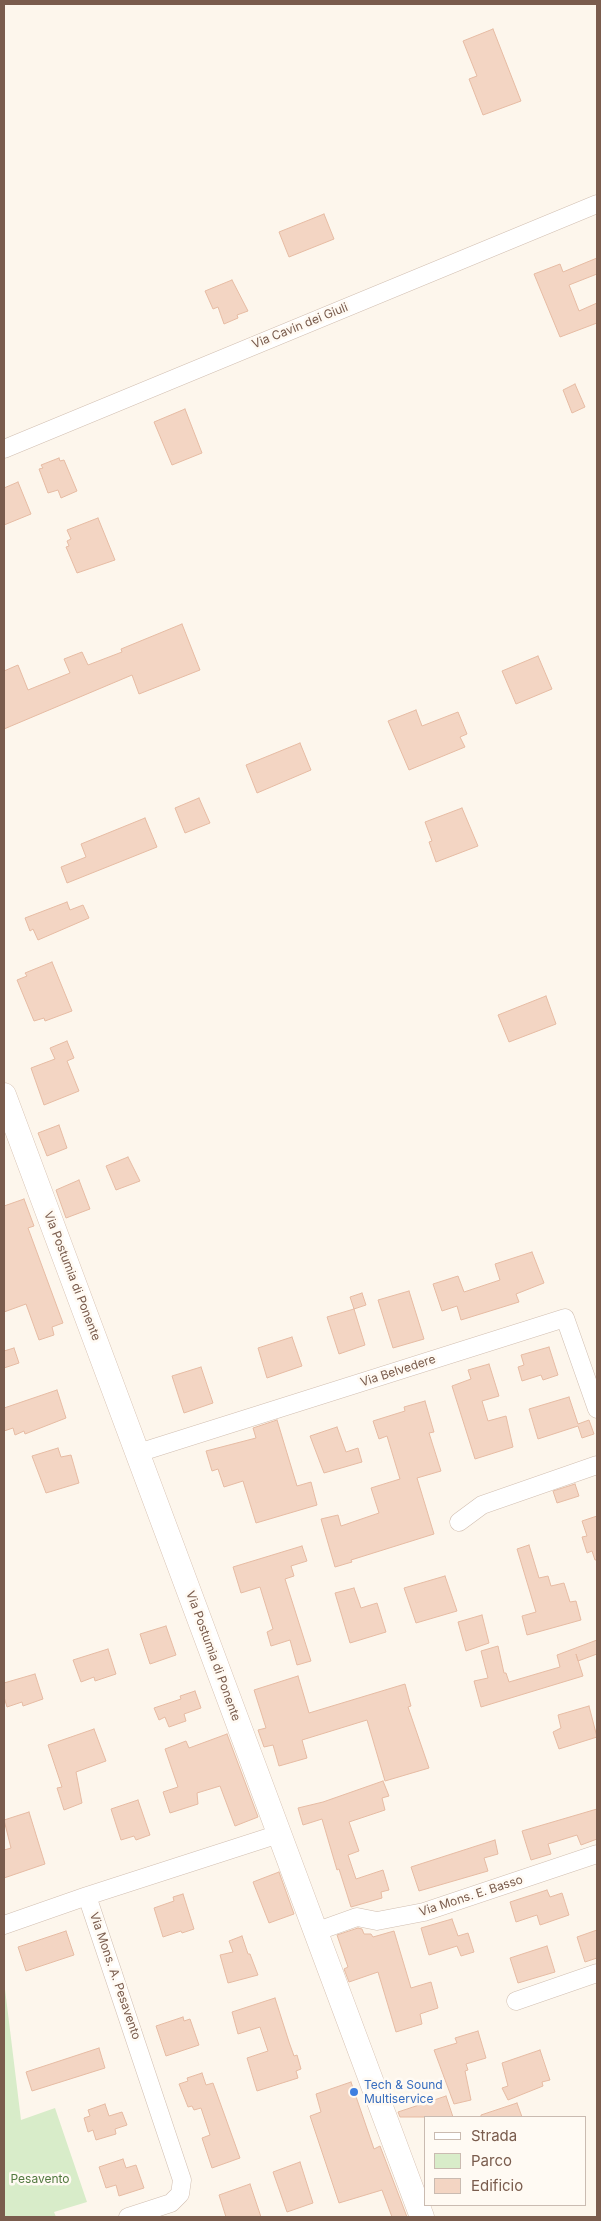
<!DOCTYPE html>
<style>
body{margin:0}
#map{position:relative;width:601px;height:2221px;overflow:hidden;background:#fdf6ec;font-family:Inter,sans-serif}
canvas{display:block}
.frame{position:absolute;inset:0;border:5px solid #7a5c4d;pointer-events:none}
.legend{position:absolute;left:424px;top:2116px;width:162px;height:90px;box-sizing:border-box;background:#fffaf3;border:1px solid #cabbb1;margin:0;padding:6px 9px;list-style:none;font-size:15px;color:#7a5c4d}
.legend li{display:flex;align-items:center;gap:10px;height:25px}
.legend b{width:25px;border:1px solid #cabbb1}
</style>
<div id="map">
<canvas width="601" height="2221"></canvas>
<div class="frame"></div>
<ul class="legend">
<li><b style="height:6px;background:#fff"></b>Strada</li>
<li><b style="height:14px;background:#d8ecc9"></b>Parco</li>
<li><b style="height:14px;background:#f3d5c3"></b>Edificio</li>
</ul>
</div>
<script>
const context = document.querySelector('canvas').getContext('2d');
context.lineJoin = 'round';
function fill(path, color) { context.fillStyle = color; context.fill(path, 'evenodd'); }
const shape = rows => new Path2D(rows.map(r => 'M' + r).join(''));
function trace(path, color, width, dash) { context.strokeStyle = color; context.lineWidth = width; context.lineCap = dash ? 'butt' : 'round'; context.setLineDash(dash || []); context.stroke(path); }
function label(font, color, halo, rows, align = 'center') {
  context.font = font + ' Inter,sans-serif'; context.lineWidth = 5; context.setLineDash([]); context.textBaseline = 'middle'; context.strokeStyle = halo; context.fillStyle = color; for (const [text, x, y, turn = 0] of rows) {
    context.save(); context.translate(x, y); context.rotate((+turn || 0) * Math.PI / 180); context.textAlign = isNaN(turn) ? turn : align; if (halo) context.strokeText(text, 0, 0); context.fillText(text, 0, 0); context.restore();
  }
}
fill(shape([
 [4,1981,21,2120,55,2108,87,2202,54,2212,56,2217,4,2217]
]), '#d8ecc9');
const building = shape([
 [493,29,521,101,483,115,469,79,477,76,463,41,493,29],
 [324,214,334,239,289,257,279,232,324,214],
 [597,258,597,274,569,285,579,311,597,303,597,323,560,337,534,274,560,264,563,272,597,258],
 [232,280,248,311,237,315,238,318,224,324,218,307,213,309,205,291,232,280],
 [575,384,585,407,572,413,563,390,575,384],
 [185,409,202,453,172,465,154,422,185,409],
 [59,458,60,461,64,460,77,491,61,498,58,490,48,493,39,469,43,468,41,465,59,458],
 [18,482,31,514,4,525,4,488,18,482],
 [98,518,115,560,77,573,66,547,69,546,67,541,71,539,67,530,98,518],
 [182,624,200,670,139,694,132,675,4,729,4,671,18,665,28,690,70,673,64,659,82,652,88,665,122,652,121,649,182,624],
 [538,656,552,689,516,704,502,671,538,656],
 [416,710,422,726,458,712,467,734,460,737,465,747,409,770,388,721,416,710],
 [300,743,311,770,257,793,246,765,300,743],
 [199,798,210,823,185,833,175,808,199,798],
 [462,808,478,846,436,862,429,842,432,841,425,822,462,808],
 [145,818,157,847,67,883,61,867,86,857,81,844,145,818],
 [67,902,70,910,83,905,89,918,38,940,33,929,30,931,25,918,67,902],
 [52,962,72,1011,45,1021,44,1018,34,1021,17,980,27,976,25,973,52,962],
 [546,996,556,1024,509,1042,498,1015,546,996],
 [67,1041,74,1058,67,1061,79,1091,44,1105,31,1068,55,1059,50,1048,67,1041],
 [59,1125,67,1148,47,1156,38,1133,59,1125],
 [128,1157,140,1181,116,1190,106,1166,128,1157],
 [79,1180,90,1209,66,1218,56,1190,79,1180],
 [24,1199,34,1226,28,1228,63,1323,52,1327,54,1335,39,1340,26,1304,4,1312,4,1206,24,1199],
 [532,1252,544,1283,516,1294,519,1302,461,1320,457,1306,442,1311,433,1284,458,1276,464,1292,500,1280,495,1264,532,1252],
 [409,1291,424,1339,393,1348,378,1300,409,1291],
 [362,1293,366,1305,354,1309,350,1297,362,1293],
 [354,1309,365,1345,339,1354,327,1317,354,1309],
 [292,1337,302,1366,267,1378,258,1348,292,1337],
 [549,1347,558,1375,543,1380,541,1375,522,1381,518,1367,524,1365,521,1355,549,1347],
 [14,1348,19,1363,4,1368,4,1351,14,1348],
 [489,1364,499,1396,482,1401,488,1421,506,1416,513,1447,475,1459,452,1386,471,1379,468,1370,489,1364],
 [201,1367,213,1403,184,1413,172,1376,201,1367],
 [57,1390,66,1418,25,1434,24,1431,15,1435,13,1428,4,1431,4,1408,57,1390],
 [569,1397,578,1424,589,1420,594,1434,582,1438,578,1426,538,1439,529,1409,569,1397],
 [425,1401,434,1432,429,1433,441,1471,417,1478,434,1534,351,1560,352,1562,335,1567,321,1519,338,1515,341,1526,379,1513,371,1488,400,1479,387,1436,379,1439,373,1421,405,1411,404,1407,425,1401],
 [277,1420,297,1486,311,1482,317,1505,256,1523,243,1481,224,1487,218,1469,212,1471,206,1451,256,1438,253,1428,277,1420],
 [337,1427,346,1452,358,1448,362,1462,324,1473,310,1436,337,1427],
 [58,1448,61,1457,71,1455,79,1483,46,1493,32,1456,58,1448],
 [575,1484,579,1496,557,1503,553,1491,575,1484],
 [597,1516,597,1560,595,1560,592,1551,587,1553,582,1537,587,1536,582,1521,597,1516],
 [529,1545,539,1578,548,1576,551,1586,564,1583,570,1602,576,1601,581,1620,527,1635,522,1616,536,1612,517,1549,529,1545],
 [302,1546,307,1561,291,1566,294,1576,285,1579,311,1661,297,1665,290,1640,271,1646,267,1632,273,1629,260,1587,241,1593,233,1567,302,1546],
 [445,1576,457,1611,416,1623,404,1588,445,1576],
 [354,1588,361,1608,377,1603,386,1632,350,1643,335,1593,354,1588],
 [482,1615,489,1643,466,1651,458,1622,482,1615],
 [166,1626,176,1655,150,1664,140,1634,166,1626],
 [597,1640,597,1654,578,1661,576,1654,583,1676,481,1707,474,1681,488,1678,481,1651,498,1646,504,1673,506,1673,509,1682,560,1667,557,1655,597,1640],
 [108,1649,116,1674,95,1681,94,1677,81,1682,73,1660,108,1649],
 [35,1674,43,1699,23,1706,22,1702,7,1707,4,1697,4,1683,35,1674],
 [298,1676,309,1713,405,1684,411,1706,408,1707,429,1768,385,1781,367,1720,302,1740,307,1758,279,1766,273,1745,264,1747,258,1730,266,1728,254,1690,298,1676],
 [195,1691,201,1708,184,1714,186,1721,169,1727,165,1717,159,1720,154,1708,181,1699,180,1696,195,1691],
 [589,1706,597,1737,559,1749,553,1732,561,1728,558,1715,589,1706],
 [94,1729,106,1761,76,1772,82,1803,64,1810,57,1788,62,1787,48,1745,94,1729],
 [227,1734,258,1817,235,1826,220,1786,197,1793,198,1804,170,1813,163,1792,178,1787,165,1749,186,1741,189,1748,227,1734],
 [383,1781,389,1796,382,1798,385,1810,349,1822,359,1851,348,1855,356,1879,383,1870,389,1890,381,1892,382,1898,351,1907,339,1869,337,1870,322,1819,303,1825,298,1808,323,1802,383,1781],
 [138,1800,150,1835,136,1840,134,1836,121,1840,111,1809,138,1800],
 [597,1809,597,1839,581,1845,577,1835,548,1844,551,1854,531,1860,522,1831,597,1809],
 [29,1812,45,1864,4,1878,4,1850,11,1848,4,1820,29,1812],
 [495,1840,498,1854,484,1858,488,1871,419,1891,411,1867,495,1840],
 [279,1872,294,1914,269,1923,253,1882,279,1872],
 [547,1890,550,1897,562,1893,569,1915,540,1925,537,1915,516,1922,510,1902,547,1890],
 [183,1894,194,1929,182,1933,181,1931,163,1937,154,1908,174,1901,173,1897,183,1894],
 [452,1919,458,1936,468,1933,474,1952,461,1956,457,1946,429,1955,421,1928,452,1919],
 [358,1928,362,1929,364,1934,371,1934,373,1937,394,1931,411,1988,431,1982,438,2008,420,2014,422,2024,396,2032,378,1972,349,1982,344,1969,348,1967,337,1935,358,1928],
 [597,1930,597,1958,585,1962,577,1937,597,1930],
 [66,1931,74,1955,26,1971,18,1947,66,1931],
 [242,1936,248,1954,250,1954,258,1975,228,1983,220,1955,233,1952,229,1941,242,1936],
 [547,1946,555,1972,518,1983,510,1958,547,1946],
 [275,1998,289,2042,294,2056,297,2055,301,2069,296,2071,298,2078,257,2091,247,2058,268,2051,260,2027,238,2034,232,2012,275,1998],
 [183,2017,184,2021,190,2019,199,2045,166,2056,156,2026,183,2017],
 [478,2031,486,2058,466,2064,468,2070,465,2071,471,2100,454,2104,434,2050,457,2043,455,2038,478,2031],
 [99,2048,105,2068,32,2091,26,2072,99,2048],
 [540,2050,550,2080,542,2082,543,2086,508,2100,502,2088,508,2086,502,2063,540,2050],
 [202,2073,206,2085,213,2083,240,2158,212,2168,202,2138,210,2135,201,2108,194,2110,192,2106,188,2107,179,2084,188,2081,187,2078,202,2073],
 [351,2082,374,2149,380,2146,407,2217,392,2217,382,2190,339,2203,310,2116,321,2112,316,2094,351,2082],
 [446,2096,453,2117,400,2117,398,2112,446,2096],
 [517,2103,522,2117,481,2117,481,2115,517,2103],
 [105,2104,109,2116,122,2112,127,2125,115,2129,116,2134,96,2140,93,2130,88,2132,84,2118,90,2116,88,2110,105,2104],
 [123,2159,126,2168,136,2165,144,2188,119,2196,116,2185,106,2188,99,2167,123,2159],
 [300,2162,313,2203,287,2212,273,2172,300,2162],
 [250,2184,261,2217,226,2217,219,2195,250,2184]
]);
fill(building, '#f3d5c3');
trace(building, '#e6bba3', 1);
const minor = shape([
 [4,449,597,204],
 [138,1453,565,1318,597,1409],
 [459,1522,482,1505,597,1465],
 [4,1925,87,1896],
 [315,1932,357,1917,377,1921,424,1912,597,1854],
 [516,2001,597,1973],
 [128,2217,171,2203,180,2194,182,2180,87,1896,279,1834]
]);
const secondary = shape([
 [4,1095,422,2217]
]);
trace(minor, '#d1beb0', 19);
trace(secondary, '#d6c0b0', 25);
trace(minor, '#fff', 18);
trace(secondary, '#fff', 24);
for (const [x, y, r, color] of [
 [354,2092,5,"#3f7fe0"]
]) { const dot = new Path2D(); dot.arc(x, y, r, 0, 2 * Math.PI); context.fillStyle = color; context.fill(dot); trace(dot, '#fffaf3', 2); }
label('12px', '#7a5c4d', '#fffaf3', [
 ["Via Cavin dei Giuli",300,326,-22],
 ["Via Postumia di Ponente",72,1276,69],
 ["Via Belvedere",398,1371,-18],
 ["Via Postumia di Ponente",213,1656,70],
 ["Via Mons. E. Basso",471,1896,-18],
 ["Via Mons. A. Pesavento",115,1976,71]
]);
label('12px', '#366cbe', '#fffaf3', [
 ["Tech & Sound",364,2085],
 ["Multiservice",364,2099]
], 'left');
label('12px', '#537a41', '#fffaf3', [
 ["Pesavento",40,2179]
]);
</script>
